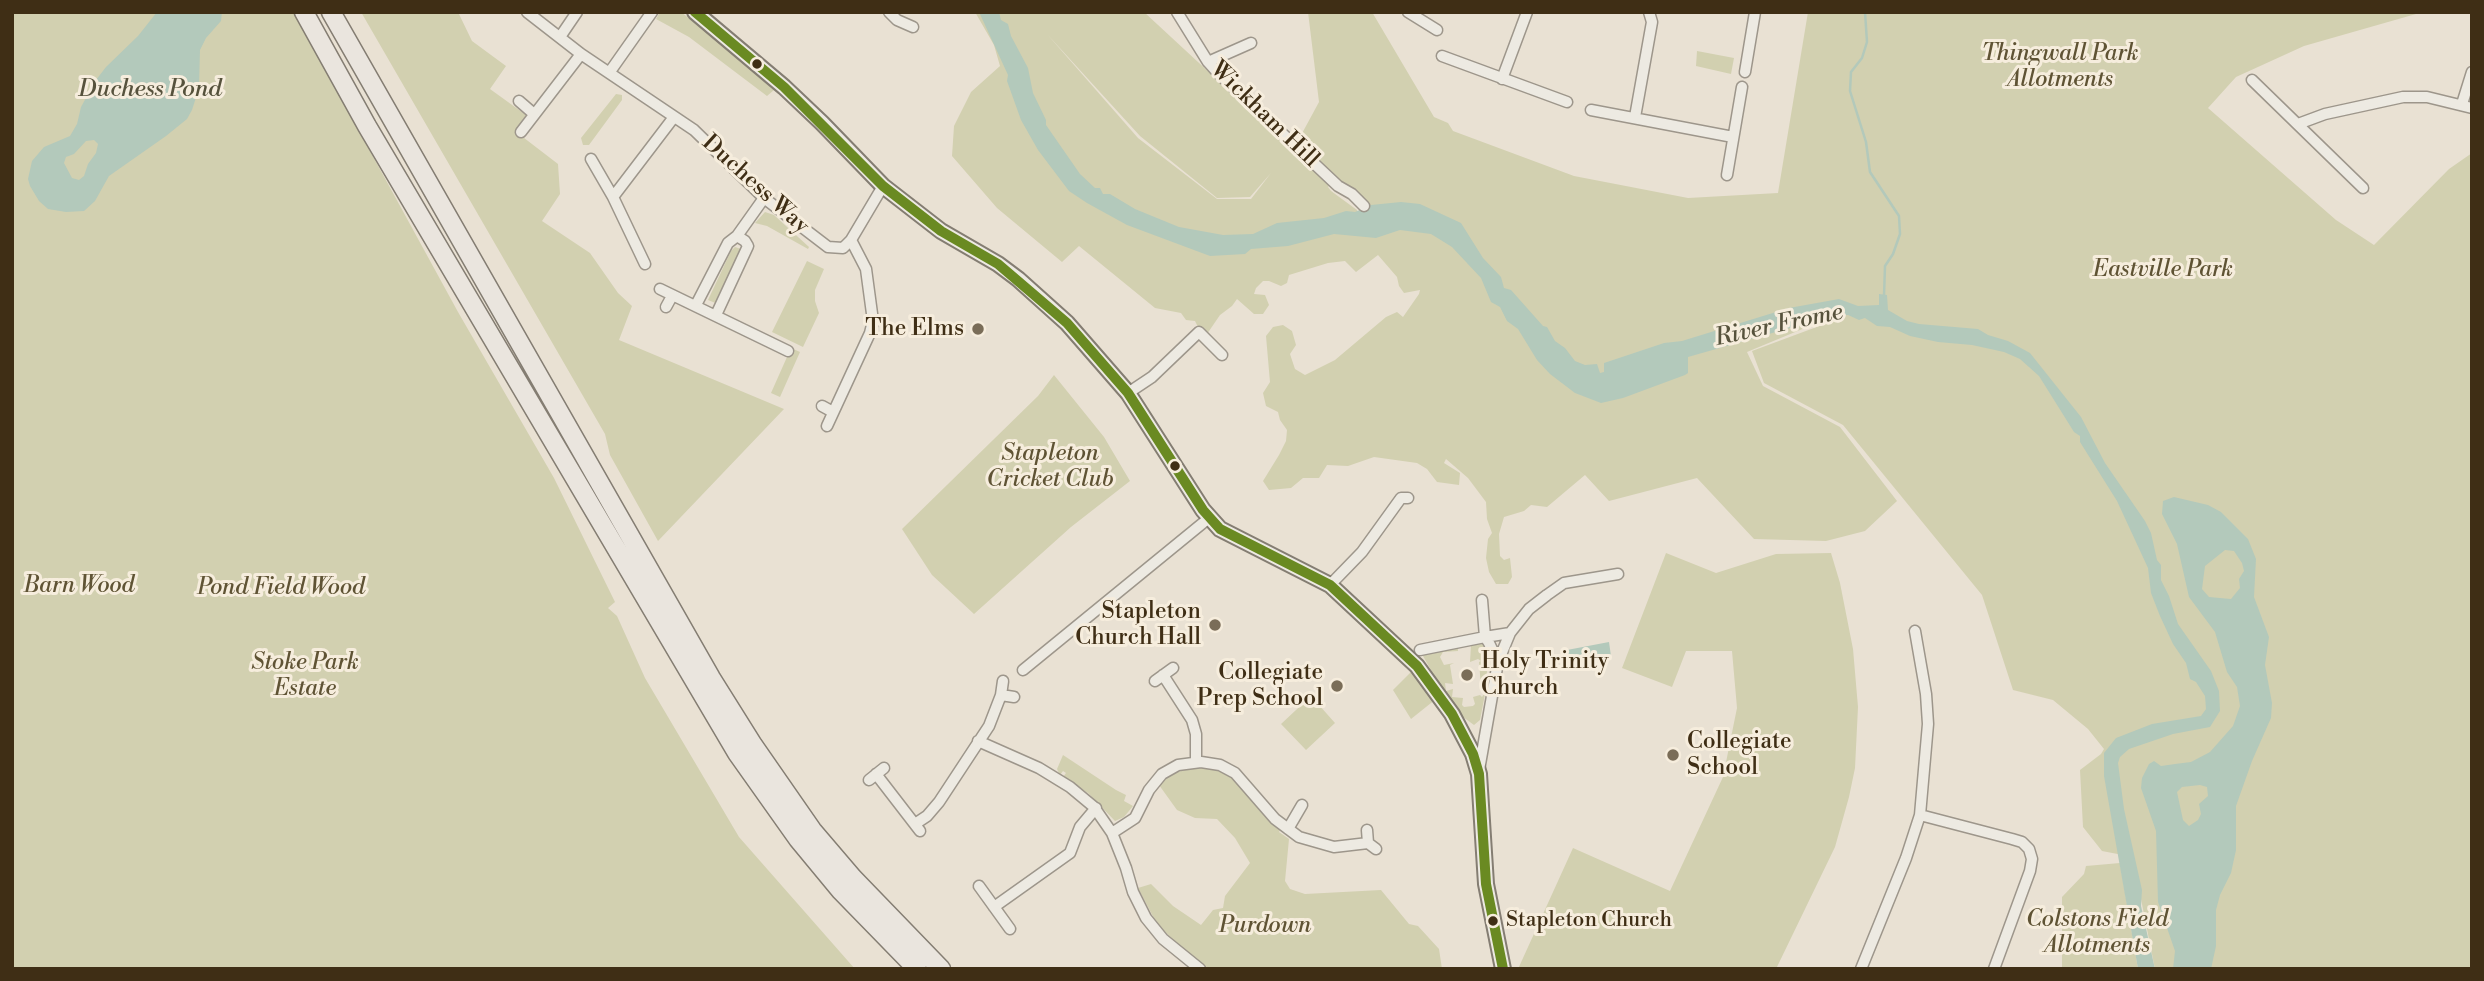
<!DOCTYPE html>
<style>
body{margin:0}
#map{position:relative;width:2484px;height:981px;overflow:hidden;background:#e9e1d3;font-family:"Libre Bodoni",serif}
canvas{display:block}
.frame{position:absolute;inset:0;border:14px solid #3f2e15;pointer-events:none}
</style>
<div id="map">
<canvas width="2484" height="981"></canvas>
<div class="frame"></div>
</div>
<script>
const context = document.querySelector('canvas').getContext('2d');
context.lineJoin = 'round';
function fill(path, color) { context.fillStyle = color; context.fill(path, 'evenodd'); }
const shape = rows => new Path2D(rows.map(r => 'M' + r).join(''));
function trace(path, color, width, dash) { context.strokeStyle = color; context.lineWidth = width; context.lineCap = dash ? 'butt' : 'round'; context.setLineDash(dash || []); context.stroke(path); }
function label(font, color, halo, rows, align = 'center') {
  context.font = font + ' "Libre Bodoni",serif'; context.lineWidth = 6; context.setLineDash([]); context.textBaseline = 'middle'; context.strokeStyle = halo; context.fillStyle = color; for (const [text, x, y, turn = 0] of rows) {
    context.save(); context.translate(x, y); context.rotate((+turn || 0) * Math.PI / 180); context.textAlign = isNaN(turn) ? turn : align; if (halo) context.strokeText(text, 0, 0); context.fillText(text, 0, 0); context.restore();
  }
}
fill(shape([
 [12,12,294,12,458,312,554,478,615,602,608,608,617,616,645,678,739,837,855,969,12,969],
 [361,12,458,12,472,41,506,66,490,89,526,115,515,131,558,164,560,194,542,221,590,253,618,293,632,306,619,340,784,409,658,541,610,455,605,434],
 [660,12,681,12,732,52,774,90,767,96,689,37,656,19],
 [975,12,1144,12,1293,150,1319,102,1308,12,1372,12,1434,117,1448,123,1453,131,1574,176,1688,198,1778,193,1808,12,2423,12,2304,46,2236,77,2208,108,2336,220,2374,245,2449,169,2472,153,2472,969,2155,969,2132,854,2128,856,2102,851,2083,827,2080,770,2101,754,2104,749,2088,729,2053,700,2013,690,1982,595,1843,425,1764,383,1752,351,1822,325,1812,325,1747,352,1763,386,1840,427,1897,501,1865,531,1826,541,1754,539,1697,478,1609,501,1585,475,1547,507,1531,505,1524,511,1504,517,1499,534,1500,556,1504,560,1510,558,1512,577,1508,584,1496,584,1489,572,1486,558,1488,539,1492,533,1487,519,1486,502,1468,478,1446,459,1444,463,1460,473,1459,485,1437,482,1427,469,1417,463,1374,457,1348,466,1327,465,1319,478,1303,478,1291,488,1269,490,1263,481,1279,455,1286,441,1287,430,1280,420,1278,412,1266,406,1263,393,1270,382,1266,336,1273,327,1283,325,1292,331,1296,345,1290,354,1295,369,1305,375,1335,360,1386,317,1397,312,1403,317,1419,294,1420,290,1404,293,1399,286,1397,277,1378,255,1356,272,1345,261,1328,263,1289,275,1287,283,1281,286,1269,281,1263,281,1256,288,1254,294,1265,295,1269,305,1263,314,1254,314,1237,299,1232,306,1220,315,1207,334,1199,329,1195,321,1186,320,1181,313,1155,308,1079,246,1062,262,997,208,952,156,954,126,971,92,1000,66,994,45],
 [1047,34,1140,136,1217,198,1250,197,1271,173,1251,199,1217,199,1138,138],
 [1336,178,1350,188,1369,207,1358,213,1357,210,1331,191,1328,187],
 [1697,51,1734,58,1731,74,1696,66],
 [616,94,622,95,622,100,589,145,583,145,581,138],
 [765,212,774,215,809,247,808,249,767,226,755,223],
 [735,247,741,249,742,252,718,304,708,300,731,251],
 [807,261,824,269,815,290,815,301,819,313,803,347,772,332],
 [791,348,800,352,780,397,771,393],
 [1054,375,1104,437,1130,481,1071,527,974,614,932,575,902,529,1038,396],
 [1666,553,1716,573,1776,554,1831,553,1840,583,1853,649,1858,707,1855,768,1849,797,1835,847,1776,969,1518,969,1573,848,1670,891,1723,777,1737,708,1732,651,1686,651,1672,687,1622,668],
 [1483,640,1488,652,1486,689,1480,720,1474,725,1463,717,1444,693,1423,656,1424,654],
 [1471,645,1470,662,1478,659,1481,661,1479,662,1481,687,1484,694,1482,697,1480,695,1473,697,1475,704,1473,706,1464,707,1462,705,1463,698,1452,697,1453,689,1446,691,1445,683,1453,684,1450,665,1454,663,1444,665,1440,657,1443,652,1458,651,1458,647],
 [1414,669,1436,699,1411,719,1393,690],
 [1311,696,1335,723,1306,750,1281,724],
 [1063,755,1116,790,1126,795,1124,801,1133,806,1124,817,1115,821,1088,793,1063,777,1066,773,1063,771,1060,775,1057,769],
 [1198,766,1218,769,1235,778,1280,830,1279,832,1289,839,1285,881,1290,889,1305,894,1381,890,1409,924,1418,926,1439,949,1442,969,1210,969,1193,959,1157,924,1138,888,1151,884,1173,906,1201,925,1213,910,1223,908,1225,896,1250,863,1235,838,1217,819,1195,818,1177,810,1159,785,1171,774],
 [2120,863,2138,969,2062,969,2062,897,2084,874,2086,866]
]), '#d2d0b0');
fill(shape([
 [157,12,222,12,221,21,206,38,200,50,199,88,192,110,187,119,166,136,109,176,95,201,84,211,66,212,48,209,39,201,30,186,28,179,32,161,44,147,70,136,77,124,81,107,96,80,106,67,138,36],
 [94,140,98,144,96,153,88,164,84,176,79,180,72,178,64,163,66,157,74,154,86,141],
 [979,12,999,12,1001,20,1008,24,1011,36,1028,68,1033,93,1046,120,1046,125,1080,174,1095,188,1100,188,1103,194,1110,194,1135,209,1179,227,1223,235,1253,234,1277,223,1324,218,1346,211,1355,212,1371,205,1401,202,1420,204,1461,223,1483,258,1501,277,1504,288,1511,290,1543,326,1547,327,1555,341,1565,348,1575,361,1585,365,1597,364,1600,373,1604,372,1604,363,1664,343,1682,341,1789,308,1839,299,1858,306,1879,305,1879,294,1887,295,1888,310,1907,321,1919,324,1978,329,1988,335,2008,341,2030,353,2081,417,2105,463,2145,521,2151,533,2157,560,2161,565,2161,580,2169,596,2178,624,2211,671,2219,691,2220,711,2210,727,2173,734,2129,749,2120,757,2118,763,2124,809,2142,890,2141,906,2155,969,2138,969,2104,776,2104,753,2116,738,2152,724,2201,716,2206,709,2205,696,2196,682,2190,679,2186,663,2173,644,2160,616,2151,593,2148,568,2117,501,2080,442,2080,436,2074,432,2039,376,2020,359,2004,352,1972,345,1938,342,1910,336,1890,327,1877,326,1865,318,1859,320,1848,315,1832,316,1688,357,1688,373,1685,375,1623,398,1601,403,1575,393,1550,374,1537,360,1518,329,1507,321,1500,307,1491,302,1481,278,1452,247,1431,234,1400,230,1376,238,1334,234,1288,246,1251,249,1245,254,1210,256,1127,225,1087,203,1069,191,1038,150,1021,120,1007,81,1008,75],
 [2174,497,2208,505,2221,512,2248,539,2256,559,2254,597,2269,637,2265,665,2272,703,2271,718,2252,761,2236,806,2236,850,2231,873,2220,895,2216,910,2216,946,2211,969,2173,969,2175,951,2158,902,2156,831,2141,788,2142,778,2149,764,2154,761,2161,766,2175,764,2191,762,2210,752,2233,726,2240,706,2237,687,2227,672,2215,632,2189,597,2177,544,2162,514,2163,501],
 [2225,550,2234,551,2242,563,2244,571,2239,579,2240,588,2231,599,2209,597,2202,589,2205,566],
 [2200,785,2207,787,2208,796,2199,804,2201,814,2198,820,2189,826,2183,820,2177,792,2182,787],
 [1609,642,1611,656,1570,664,1567,650]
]), '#b3c9bb');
trace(shape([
 [1865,12,1867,42,1862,58,1851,72,1850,91,1866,142,1870,172,1899,216,1900,234,1893,254,1885,266,1884,296]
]), '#b3c9bb', 2.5);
const street = shape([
 [527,12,581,54,694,130,764,198,828,247,843,248,851,240,883,186],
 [889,12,897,20,913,27],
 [1177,12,1208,62,1217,72,1338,186,1352,194,1364,206],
 [1408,12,1437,30],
 [560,37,577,12],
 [1442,56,1567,102],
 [1208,62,1251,43],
 [1745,72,1755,12],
 [609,73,652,12],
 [1502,79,1527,12],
 [2252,80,2363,188],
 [519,101,534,114],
 [2462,104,2472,72],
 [1591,110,1733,137],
 [1635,117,1652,22,1649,12],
 [2298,124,2325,114,2403,97,2427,97,2472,108],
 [521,132,581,54],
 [591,159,613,197,645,264],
 [1727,175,1742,87],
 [613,197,674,117],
 [660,289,788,351],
 [696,305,728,243,737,236,764,198],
 [666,307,672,296],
 [716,315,748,246,745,241,737,236],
 [1128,393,1152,377,1199,332,1222,355],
 [822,406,833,412],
 [827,426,870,333,873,321,866,269,851,240],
 [1330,585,1362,552,1401,498,1408,498],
 [1482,600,1485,637,1510,633],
 [1420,650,1485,637,1489,643,1498,662,1479,770],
 [1498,662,1510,633,1529,609,1547,595,1564,583,1618,574],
 [1023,670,1209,518],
 [1163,675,1192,720,1196,734,1196,762],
 [1155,681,1173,668],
 [1001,695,1014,697],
 [978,741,1039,768,1070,787,1094,807,1112,833,1126,868,1133,892,1146,918,1163,939,1200,969],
 [876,774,920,831],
 [869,780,884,768],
 [1920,815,2012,839,2022,842,2029,849,2032,859,2030,871,1994,969],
 [915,824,927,816,939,802,989,726,1001,695,1003,681],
 [1288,829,1302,805],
 [1367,830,1368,843,1376,849],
 [1112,833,1135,818,1149,790,1162,774,1178,765,1201,762,1220,765,1235,773,1275,819,1299,837,1334,847,1368,843],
 [979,886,1010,929],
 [994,907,1070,853,1080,827,1096,808],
 [1861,969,1906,858,1920,815,1928,724,1926,694,1915,631]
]);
const secondary = shape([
 [695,12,784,87,822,123,883,186,941,231,998,264,1018,279,1067,323,1128,393,1203,510,1220,529,1330,585,1417,666,1452,714,1473,754,1479,774,1486,884,1503,969]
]);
const highway = shape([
 [304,12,367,126,737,753,798,839,841,891,917,969],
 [331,12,711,678,753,745,812,830,853,878,941,969]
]);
trace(street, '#9d968b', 13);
trace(secondary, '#847d72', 18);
trace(highway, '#847d72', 21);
trace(street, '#edeae2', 10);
trace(secondary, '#edeae2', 14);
trace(highway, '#eae5de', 18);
trace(shape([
 [695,12,784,87,883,186,941,231,998,264,1067,323,1128,393,1203,510,1220,529,1330,585,1417,666,1452,714,1473,754,1479,774,1486,884,1503,969]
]), '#6a8a22', 10);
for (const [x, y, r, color] of [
 [757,64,6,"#3f2e15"],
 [978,329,7,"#7a6d58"],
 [1175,466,6,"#3f2e15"],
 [1215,625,7,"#7a6d58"],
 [1467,675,7,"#7a6d58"],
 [1337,686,7,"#7a6d58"],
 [1673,755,7,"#7a6d58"],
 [1493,921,6,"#3f2e15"]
]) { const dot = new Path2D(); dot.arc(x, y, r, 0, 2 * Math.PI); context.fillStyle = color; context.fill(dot); trace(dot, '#f6eddd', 2.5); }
label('21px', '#3f2e15', '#f6eddd', [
 ["Stapleton Church",1506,921]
], 'left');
label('italic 23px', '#5f5334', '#f6eddd', [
 ["Thingwall Park",2060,54],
 ["Allotments",2060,80],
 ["Eastville Park",2163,270],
 ["Stapleton",1050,454],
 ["Cricket Club",1050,480],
 ["Barn Wood",79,586],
 ["Pond Field Wood",281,588],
 ["Stoke Park",305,663],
 ["Estate",305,689],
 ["Colstons Field",2097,920],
 ["Allotments",2097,946],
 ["Purdown",1265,926]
]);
label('23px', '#3f2e15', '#f6eddd', [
 ["Wickham Hill",1264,115,44],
 ["Duchess Way",755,185,42]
]);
label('23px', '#3f2e15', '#f6eddd', [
 ["The Elms",964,329],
 ["Stapleton",1201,612],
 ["Church Hall",1201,638],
 ["Holy Trinity",1481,662,"left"],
 ["Church",1481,688,"left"],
 ["Collegiate",1323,673],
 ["Prep School",1323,699],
 ["Collegiate",1687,742,"left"],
 ["School",1687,768,"left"]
], 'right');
label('italic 24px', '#56523c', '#f6eddd', [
 ["Duchess Pond",150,90],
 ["River Frome",1779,326,-12]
]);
</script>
